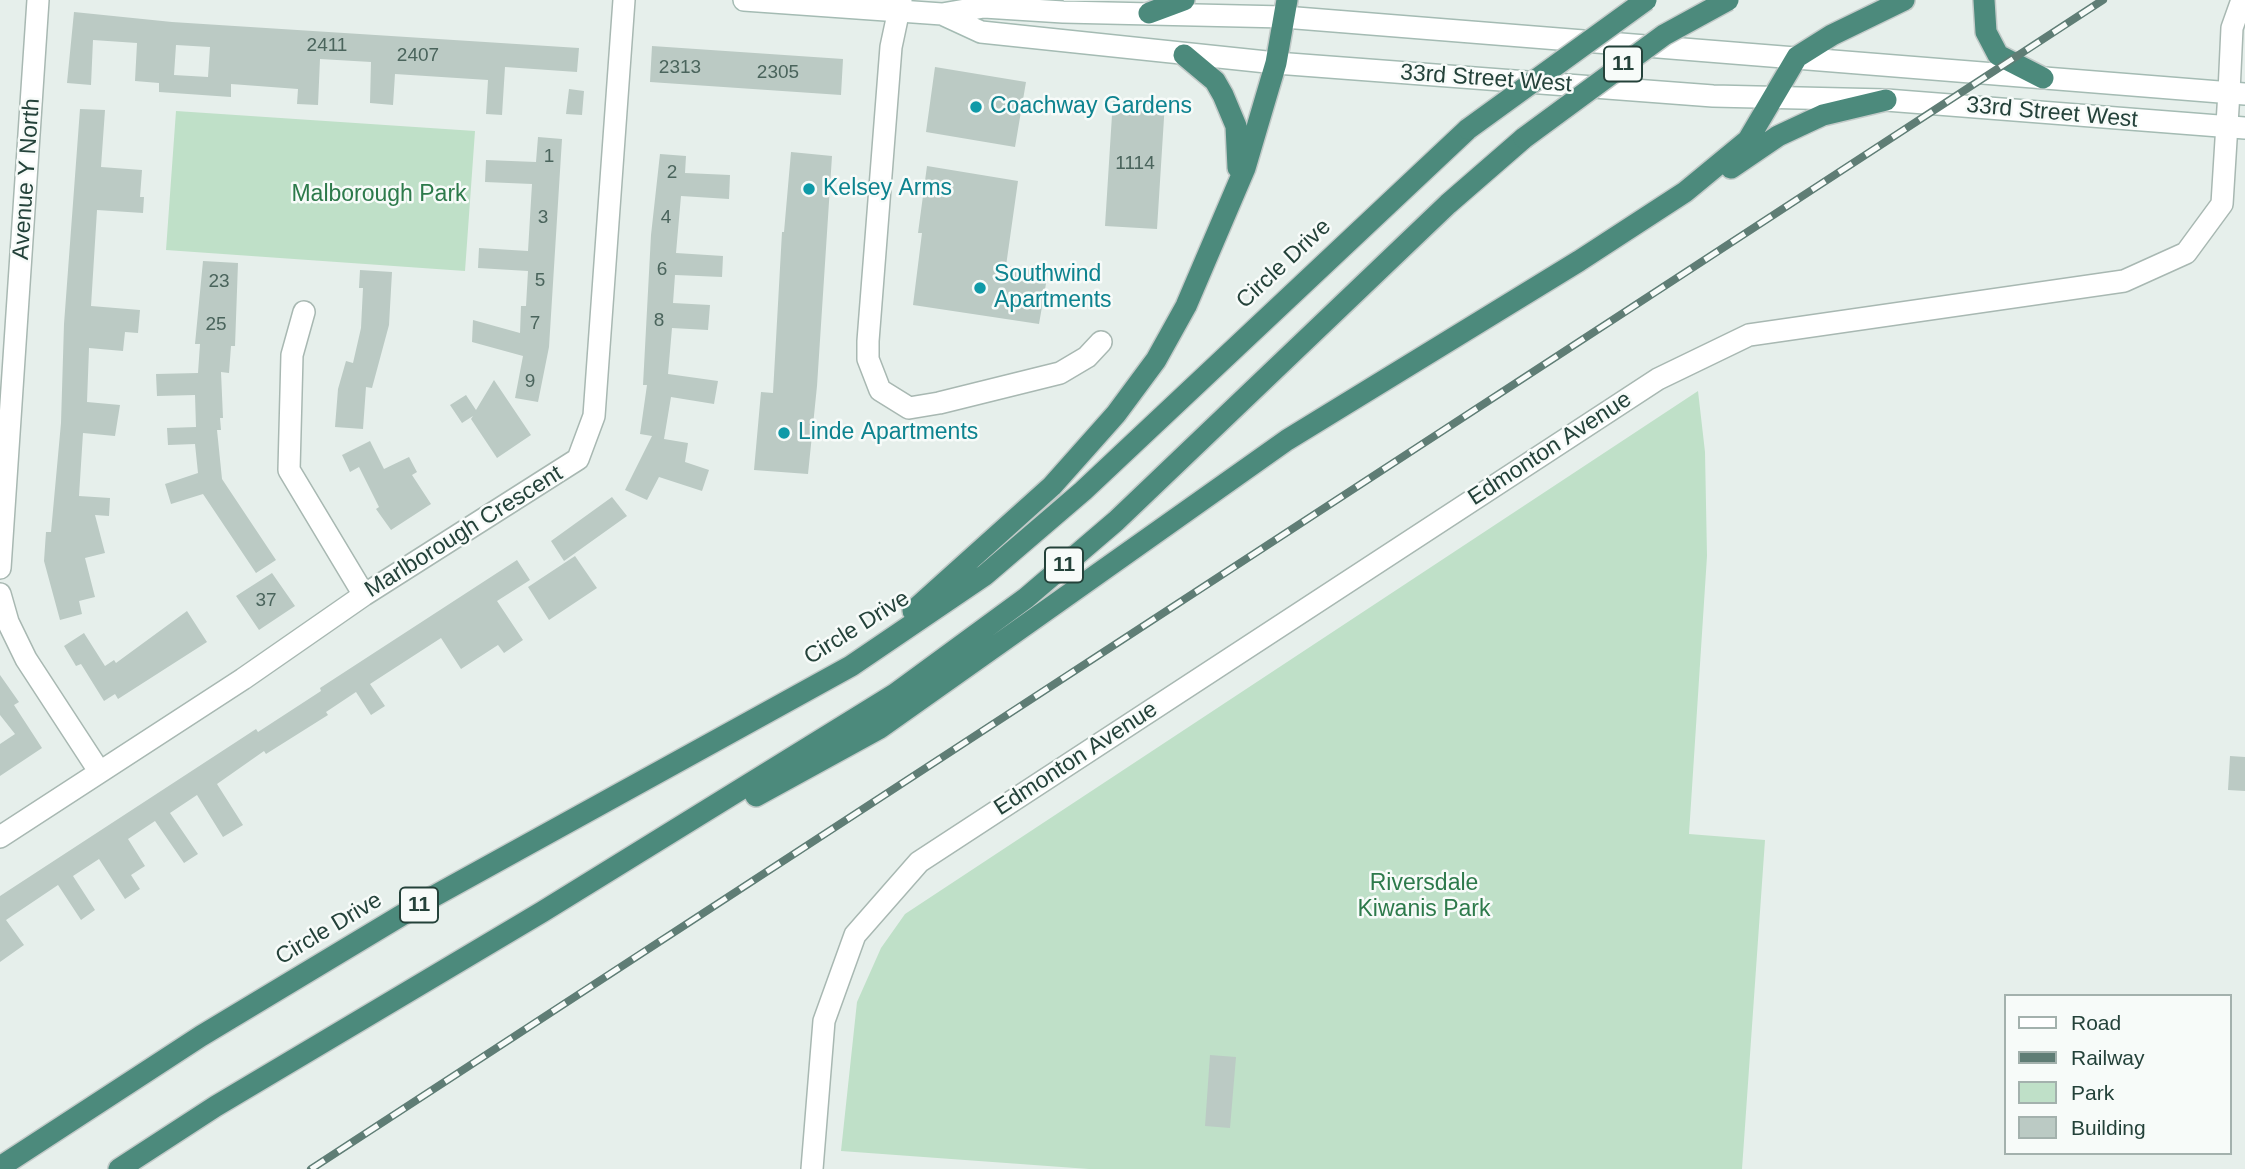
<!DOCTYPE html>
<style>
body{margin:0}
#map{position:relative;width:2245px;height:1169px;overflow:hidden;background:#e6efeb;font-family:Helvetica,sans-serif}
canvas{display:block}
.legend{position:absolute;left:2004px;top:994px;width:228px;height:161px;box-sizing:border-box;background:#f7fbf9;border:2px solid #a3b1ad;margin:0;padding:9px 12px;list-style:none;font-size:21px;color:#24423a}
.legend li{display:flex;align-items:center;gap:14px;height:35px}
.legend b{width:35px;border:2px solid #a3b1ad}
</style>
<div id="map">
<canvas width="2245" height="1169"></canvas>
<ul class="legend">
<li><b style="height:9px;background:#fff"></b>Road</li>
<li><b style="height:9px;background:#5f7d75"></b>Railway</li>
<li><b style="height:19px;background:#bfe0c8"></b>Park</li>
<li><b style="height:19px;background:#bbcac4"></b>Building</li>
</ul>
</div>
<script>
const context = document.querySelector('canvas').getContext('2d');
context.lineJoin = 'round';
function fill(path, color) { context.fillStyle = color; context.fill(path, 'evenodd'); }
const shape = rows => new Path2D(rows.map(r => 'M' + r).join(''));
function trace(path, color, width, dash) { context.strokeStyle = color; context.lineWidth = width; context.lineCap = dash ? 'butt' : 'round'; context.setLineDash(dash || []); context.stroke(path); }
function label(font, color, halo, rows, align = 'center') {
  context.font = font + ' Helvetica,sans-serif'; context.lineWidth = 5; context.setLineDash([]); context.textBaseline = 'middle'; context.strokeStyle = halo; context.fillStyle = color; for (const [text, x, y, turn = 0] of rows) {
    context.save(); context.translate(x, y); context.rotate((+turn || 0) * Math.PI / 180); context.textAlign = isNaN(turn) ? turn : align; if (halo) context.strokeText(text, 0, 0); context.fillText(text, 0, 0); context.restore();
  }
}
fill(shape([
 [176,111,475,131,465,271,166,250],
 [1698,391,1705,452,1707,556,1689,834,1765,840,1742,1169,1089,1169,841,1151,857,1002,881,948,905,914]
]), '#bfe0c8');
fill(shape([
 [74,12,172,22,579,48,577,72,505,67,502,115,486,114,488,80,395,74,393,105,370,103,371,62,320,59,318,105,297,104,298,89,231,84,231,97,159,92,159,83,135,81,137,43,93,40,91,85,67,83],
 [176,45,210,47,208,77,174,75],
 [652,46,843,59,841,95,650,82],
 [935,67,1026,82,1015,147,926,132],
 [569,89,584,91,582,115,566,114],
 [1113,99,1165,102,1157,229,1105,226],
 [80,109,105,110,101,167,142,170,140,197,144,197,143,213,97,210,91,306,140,310,138,333,125,332,123,351,89,348,87,402,120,405,115,436,83,433,79,496,110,498,109,516,95,515,105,553,85,558,95,597,79,601,82,614,60,620,44,561,46,532,51,532,61,423,64,324],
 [538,137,562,139,549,347,538,402,515,398,523,356,472,342,473,320,520,333,521,306,526,306,528,271,478,268,479,248,528,251,532,184,485,182,486,160,536,162],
 [791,152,832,156,817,386,808,474,754,470,761,392,773,393,782,232,784,232],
 [660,154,686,156,685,173,730,175,729,199,681,196,676,253,723,256,722,277,675,275,673,303,710,305,708,330,672,328,668,374,718,381,714,404,671,397,664,439,688,443,685,462,709,470,702,491,659,477,647,500,625,490,652,436,640,434,647,385,643,385,651,235],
 [927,166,1018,181,1006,266,1048,272,1039,324,913,305,922,233,918,233],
 [203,261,238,263,235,346,231,346,229,373,221,372,223,418,220,418,221,430,217,430,222,479,276,560,256,573,203,494,171,504,165,484,198,473,195,444,168,445,167,428,196,427,195,395,157,396,156,374,198,373,200,344,195,344],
 [360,270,392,272,389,325,372,388,366,387,363,429,335,427,338,389,346,361,353,363,361,328,363,288,359,288],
 [494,380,531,435,497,458,471,419,473,416,462,423,450,405,466,395,476,410],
 [370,441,384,469,409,457,417,472,412,475,431,504,391,530,376,509,379,507,359,467,350,472,342,455],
 [612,497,627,516,564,561,551,541],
 [575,556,597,588,549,620,528,587],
 [517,560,530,580,497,601,523,640,504,653,498,645,461,669,441,638,370,684,385,706,371,715,356,692,326,712,328,715,266,754,264,751,217,784,243,825,223,837,197,795,170,813,198,854,184,863,155,821,128,839,145,866,131,875,140,889,125,899,99,859,73,876,95,910,81,920,58,885,6,920,24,945,0,962,0,896,256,729,258,732,321,691,320,688],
 [272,573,295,606,259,630,236,596],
 [187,611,207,642,118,699,115,694,104,701,81,664,76,666,64,646,84,633,105,666,114,660,116,663],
 [0,675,19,702,14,705,42,748,0,776,0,744,15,734,0,715],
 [2230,756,2245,757,2245,791,2228,790],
 [1210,1055,1236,1057,1230,1128,1205,1126]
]), '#bbcac4');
const minor = shape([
 [901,0,891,47,868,341,868,359,880,390,909,408,939,403,1060,373,1087,357,1101,342],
 [2229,92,2232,28,2242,0],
 [304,312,292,355,289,470,364,595],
 [0,568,38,0],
 [0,594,8,622,26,659,99,771],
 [0,837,243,679,364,595,578,459,594,416,624,0]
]);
const tertiary = shape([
 [812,1169,824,1021,855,935,919,862,1658,379,1749,335,2124,281,2186,253,2222,204,2229,92]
]);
const secondary = shape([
 [744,0,942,14,984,7,1063,12,1284,17,2245,94],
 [942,14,981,32,1276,63,1713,96,1886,100,2245,128]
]);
const trunk = shape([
 [1984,0,1986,32,1998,55,2043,78],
 [1149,13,1184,0],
 [1184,55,1215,81,1223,95,1236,126,1238,168],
 [1731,168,1778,136,1823,115,1886,100],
 [913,611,1052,486,1116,414,1156,360,1186,306,1245,168,1276,63,1287,0],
 [756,796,880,728,1287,440,1579,261,1685,192,1748,140,1797,57,1832,35,1904,0],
 [0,1167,201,1036,427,900,851,666,985,575,1083,491,1468,129],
 [119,1169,216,1106,542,912,895,694,1026,598,1116,521,1448,204,1524,138]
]);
trace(minor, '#a8b8b2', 24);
trace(tertiary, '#a8b8b2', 24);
trace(secondary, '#a4bbb3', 24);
trace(trunk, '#c2cac8', 24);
trace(minor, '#fff', 21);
trace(tertiary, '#fff', 21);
trace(secondary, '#fff', 21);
trace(trunk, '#4c8a7c', 21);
const rail = shape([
 [311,1169,2103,0]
]);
trace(rail, '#5f7d75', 8);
trace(rail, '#f7fbf9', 5, [16]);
const trunkBridge = shape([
 [1468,129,1646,0],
 [1524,138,1664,35,1728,0]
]);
trace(trunkBridge, '#c2cac8', 24, []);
trace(trunkBridge, '#4c8a7c', 21);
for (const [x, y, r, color] of [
 [976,107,7,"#0f9aa8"],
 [809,189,7,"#0f9aa8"],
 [980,288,7,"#0f9aa8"],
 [784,433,7,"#0f9aa8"]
]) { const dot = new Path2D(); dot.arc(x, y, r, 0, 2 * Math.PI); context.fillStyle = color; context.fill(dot); trace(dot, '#f7fbf9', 2.5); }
label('19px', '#4a645c', null, [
 ["2411",327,46],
 ["2407",418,56],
 ["2313",680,68],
 ["2305",778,73],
 ["1",549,157],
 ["1114",1135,164],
 ["2",672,173],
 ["3",543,218],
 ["4",666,218],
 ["6",662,270],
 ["5",540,281],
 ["23",219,282],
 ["8",659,321],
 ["7",535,324],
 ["25",216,325],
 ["9",530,382],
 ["37",266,601]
]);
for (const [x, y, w] of [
 [1623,64,38],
 [1064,565,38],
 [419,905,38]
]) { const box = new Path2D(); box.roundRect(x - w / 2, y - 17.5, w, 35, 5); context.fillStyle = '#f7fbf9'; context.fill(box); trace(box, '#24423a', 2); }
label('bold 21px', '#24423a', null, [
 ["11",1623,64],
 ["11",1064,565],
 ["11",419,905]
]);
label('23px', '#24423a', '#f7fbf9', [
 ["33rd Street West",1486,79,4],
 ["33rd Street West",2052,113,5],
 ["Avenue Y North",27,179,-86],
 ["Circle Drive",1284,264,-43],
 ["Edmonton Avenue",1550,449,-33],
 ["Marlborough Crescent",464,532,-32],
 ["Circle Drive",857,628,-32],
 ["Edmonton Avenue",1076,759,-33],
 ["Circle Drive",329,929,-31]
]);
label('23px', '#0d838f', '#f7fbf9', [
 ["Coachway Gardens",990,107],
 ["Kelsey Arms",823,189],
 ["Southwind",994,275],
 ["Apartments",994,301],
 ["Linde Apartments",798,433]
], 'left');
label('23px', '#2d7a4b', '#f7fbf9', [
 ["Malborough Park",379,195],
 ["Riversdale",1424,884],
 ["Kiwanis Park",1424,910]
]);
</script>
